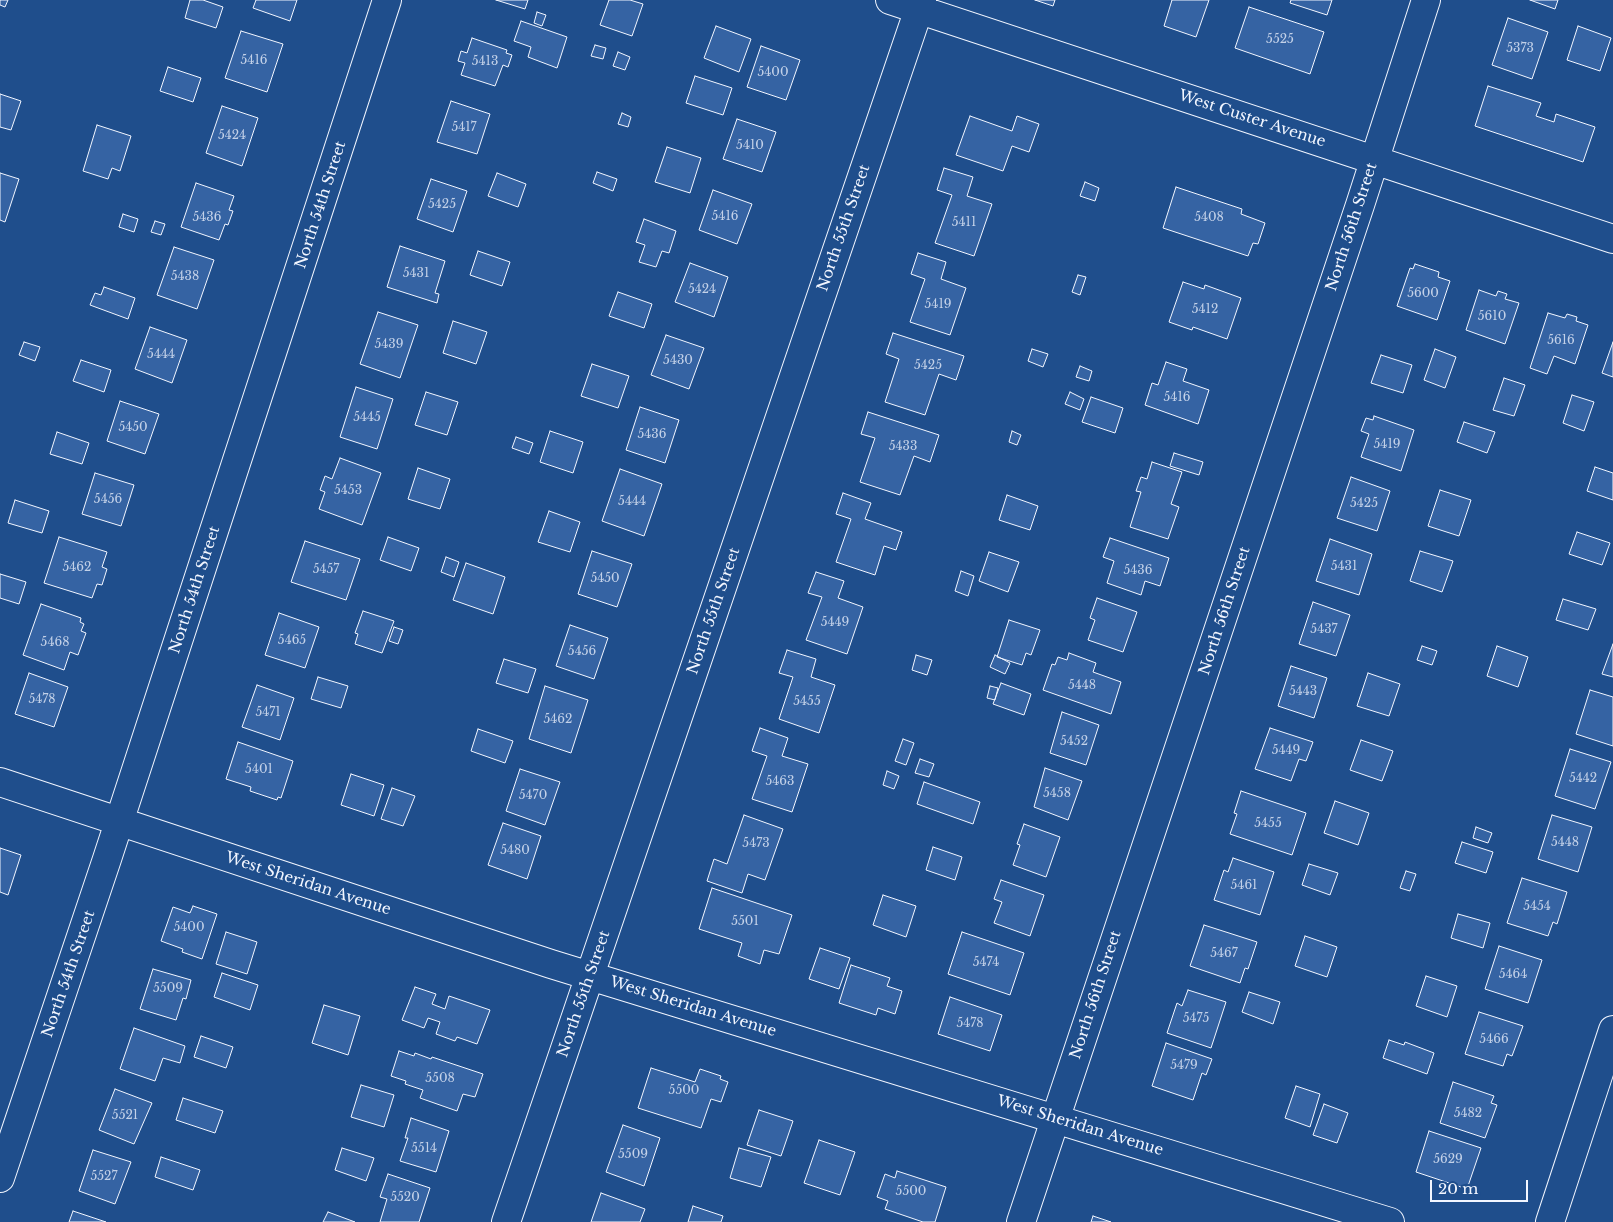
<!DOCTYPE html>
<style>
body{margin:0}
#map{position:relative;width:1613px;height:1222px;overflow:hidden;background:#1f4e8c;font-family:"Libre Baskerville",serif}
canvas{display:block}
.scale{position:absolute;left:1430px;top:1180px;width:98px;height:22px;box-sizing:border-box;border:2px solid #f2f6ff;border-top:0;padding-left:6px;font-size:15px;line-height:18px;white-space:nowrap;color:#f2f6ff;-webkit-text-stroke:4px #1f4e8c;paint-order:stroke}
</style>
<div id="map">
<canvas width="1613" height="1222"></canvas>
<div class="scale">20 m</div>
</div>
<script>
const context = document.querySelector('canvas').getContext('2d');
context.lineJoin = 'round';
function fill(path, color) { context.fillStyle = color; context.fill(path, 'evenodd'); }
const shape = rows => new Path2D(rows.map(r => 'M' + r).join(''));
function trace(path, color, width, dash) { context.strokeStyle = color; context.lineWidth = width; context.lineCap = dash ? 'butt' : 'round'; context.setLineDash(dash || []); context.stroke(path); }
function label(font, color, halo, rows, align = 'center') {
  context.font = font + ' "Libre Baskerville",serif'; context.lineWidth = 4; context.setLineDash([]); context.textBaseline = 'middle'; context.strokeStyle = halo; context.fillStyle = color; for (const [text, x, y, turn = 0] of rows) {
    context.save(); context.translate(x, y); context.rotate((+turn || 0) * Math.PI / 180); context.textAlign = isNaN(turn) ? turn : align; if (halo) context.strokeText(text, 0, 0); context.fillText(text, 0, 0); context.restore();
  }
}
const building = shape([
 [0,0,8,0,5,7,0,5,0,0],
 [190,0,203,0,223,7,216,28,185,18,190,0],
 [256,0,297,0,290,21,253,8,256,0],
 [496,0,528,0,525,9,496,0],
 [609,0,630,0,643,4,632,36,600,25,609,0],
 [1035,0,1055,0,1053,6,1035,0],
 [1172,0,1209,0,1196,37,1164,26,1172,0],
 [1291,0,1332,0,1327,15,1290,3,1291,0],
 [1530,0,1558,0,1555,9,1530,0],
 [1249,7,1324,32,1310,74,1235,48,1249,7],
 [537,12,546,15,542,26,534,23,537,12],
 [1508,18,1548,32,1532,79,1492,65,1508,18],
 [521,21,567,37,557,68,528,57,531,47,514,41,521,21],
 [716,26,751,39,739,72,704,58,716,26],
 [1578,26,1611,38,1600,71,1567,60,1578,26],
 [241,31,283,44,267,92,225,78,241,31],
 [472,38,507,50,506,53,512,55,508,67,503,65,495,86,461,75,465,63,458,61,461,51,467,53,472,38],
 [595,45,606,48,603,59,591,56,595,45],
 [761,46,800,60,786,100,747,87,761,46],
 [618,52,630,57,625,70,613,66,618,52],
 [168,67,201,78,193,102,160,91,168,67],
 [695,76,732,88,723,115,686,103,695,76],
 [1488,86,1541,103,1536,116,1554,122,1556,114,1595,127,1583,162,1475,126,1488,86],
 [0,94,21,101,11,130,0,127,0,94],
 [451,101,490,114,477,154,437,142,451,101],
 [222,106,258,118,242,166,206,153,222,106],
 [622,113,631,117,628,127,618,124,622,113],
 [970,116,1012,131,1017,116,1039,124,1029,152,1012,146,1003,171,956,155,970,116],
 [737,119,776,132,762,172,723,159,737,119],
 [97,125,131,136,120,171,112,168,108,179,83,171,97,125],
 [667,147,701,158,690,193,655,182,667,147],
 [944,168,973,177,967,196,992,204,974,256,935,243,952,195,937,190,944,168],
 [597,172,617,179,613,191,593,183,597,172],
 [0,173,19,179,5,222,0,220,0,173],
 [497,173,526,184,518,207,488,196,497,173],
 [431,179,467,191,453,232,417,219,431,179],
 [1085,182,1099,188,1095,201,1080,196,1085,182],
 [196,183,234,196,229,210,233,211,228,225,225,224,219,240,181,227,196,183],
 [1176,187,1242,209,1241,214,1265,223,1258,244,1253,243,1248,256,1163,228,1176,187],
 [713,190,752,204,737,244,699,230,713,190],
 [123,214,138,219,134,232,119,227,123,214],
 [644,219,676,231,669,253,662,251,656,267,639,262,645,245,636,242,644,219],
 [155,221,165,224,161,235,151,232,155,221],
 [400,246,445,261,435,293,439,294,437,303,387,287,400,246],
 [174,247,214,260,197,309,157,295,174,247],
 [478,251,510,262,502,286,470,275,478,251],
 [918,253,946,262,941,279,966,288,950,335,910,322,925,279,911,274,918,253],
 [690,263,728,277,714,317,675,302,690,263],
 [1415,264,1439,272,1438,277,1450,281,1437,320,1397,306,1410,268,1413,269,1415,264],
 [1078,275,1086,277,1080,295,1072,292,1078,275],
 [1183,282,1204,289,1205,285,1241,298,1227,339,1193,327,1192,330,1169,322,1183,282],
 [104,287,135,298,128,319,90,305,95,293,101,295,104,287],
 [1479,290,1496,296,1498,291,1507,294,1505,299,1519,303,1505,344,1466,330,1479,290],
 [618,292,652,304,644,328,609,316,618,292],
 [378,312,418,325,400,378,360,364,378,312],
 [1548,313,1565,318,1567,314,1577,317,1576,321,1588,325,1575,364,1554,356,1547,374,1530,368,1548,313],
 [453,321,487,332,476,364,443,353,453,321],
 [150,327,187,340,172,383,135,369,150,327],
 [893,333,964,356,956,380,939,374,925,415,885,402,899,359,886,354,893,333],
 [666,335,704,348,689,389,651,375,666,335],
 [24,342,40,347,35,361,19,355,24,342],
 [1613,342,1613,377,1602,373,1613,342],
 [1032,349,1048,354,1043,367,1028,361,1032,349],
 [1435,349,1456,357,1445,388,1424,380,1435,349],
 [1381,355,1412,365,1403,393,1371,383,1381,355],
 [81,360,111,370,104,392,73,381,81,360],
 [1166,362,1187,369,1183,381,1209,390,1198,424,1145,405,1152,383,1158,385,1166,362],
 [592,364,629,376,618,408,581,396,592,364],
 [1080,366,1092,371,1089,381,1076,377,1080,366],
 [1504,378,1525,385,1514,416,1493,410,1504,378],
 [356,387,393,399,377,449,340,437,356,387],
 [426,392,458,402,447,435,415,425,426,392],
 [1070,392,1084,399,1080,410,1065,404,1070,392],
 [1572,395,1594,402,1584,431,1563,423,1572,395],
 [1091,397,1123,408,1115,433,1082,422,1091,397],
 [120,401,159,414,145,454,107,441,120,401],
 [640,407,679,420,665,463,626,450,640,407],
 [868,412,939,435,930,462,914,456,900,495,860,482,875,438,861,434,868,412],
 [1374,416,1414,430,1401,471,1361,457,1369,434,1361,431,1366,418,1373,420,1374,416],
 [1464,422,1495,432,1487,453,1457,442,1464,422],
 [550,431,583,442,573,473,540,462,550,431],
 [1012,431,1021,435,1017,445,1009,442,1012,431],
 [57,432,89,443,82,464,50,454,57,432],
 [516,437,533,443,529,454,512,448,516,437],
 [1174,453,1203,462,1199,475,1170,466,1174,453],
 [340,458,381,473,362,525,319,509,325,492,320,490,325,476,332,479,340,458],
 [1152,462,1182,472,1171,504,1179,507,1168,539,1130,527,1141,492,1136,491,1141,477,1147,479,1152,462],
 [1595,467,1613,473,1613,500,1587,491,1595,467],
 [418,468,450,479,440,509,408,499,418,468],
 [620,469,662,484,644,536,602,521,620,469],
 [95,473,134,485,121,526,82,514,95,473],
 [1351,477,1390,491,1377,531,1337,518,1351,477],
 [1440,490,1471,500,1459,536,1428,526,1440,490],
 [843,493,871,503,865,519,902,532,896,550,884,546,875,575,836,562,851,519,836,514,843,493],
 [1007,495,1038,506,1030,530,999,520,1007,495],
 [15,500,49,511,42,533,8,523,15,500],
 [549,511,580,522,570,552,538,542,549,511],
 [1577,532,1610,543,1602,565,1569,554,1577,532],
 [59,537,107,552,102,567,107,569,102,585,97,584,92,598,44,583,59,537],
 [388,537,419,548,411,571,380,560,388,537],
 [1110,538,1169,558,1160,586,1145,581,1141,595,1107,583,1114,561,1103,557,1110,538],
 [1330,539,1372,554,1359,595,1316,581,1330,539],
 [305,541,360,559,346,600,291,582,305,541],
 [592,551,632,564,617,607,578,594,592,551],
 [1420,551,1453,561,1442,592,1410,581,1420,551],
 [989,552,1019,562,1008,592,979,581,989,552],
 [446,557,459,562,454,577,441,572,446,557],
 [466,563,505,577,493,614,453,600,466,563],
 [961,571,974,576,968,596,955,591,961,571],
 [816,572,844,581,838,598,863,607,847,654,806,640,822,597,808,593,816,572],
 [0,574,26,582,19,604,0,598,0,574],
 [1097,598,1137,612,1123,652,1088,640,1095,620,1090,618,1097,598],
 [1563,599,1596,609,1588,630,1556,620,1563,599],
 [1313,602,1350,615,1336,656,1299,644,1313,602],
 [41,604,81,618,80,622,84,624,81,631,86,633,78,655,70,652,64,670,23,655,41,604],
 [363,611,394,621,382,653,355,644,358,634,355,633,363,611],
 [279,613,319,627,305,668,265,655,279,613],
 [1009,620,1040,630,1031,655,1026,653,1022,665,997,657,1009,620],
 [570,625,608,638,594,679,556,666,570,625],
 [394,627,403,630,398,644,389,641,394,627],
 [1613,644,1613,677,1602,674,1613,644],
 [1422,646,1437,651,1432,665,1417,660,1422,646],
 [1497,646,1528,657,1518,687,1487,676,1497,646],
 [787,650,816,659,811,677,835,685,819,733,779,719,793,677,779,673,787,650],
 [1069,653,1096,663,1093,672,1121,682,1111,714,1043,690,1052,664,1055,665,1058,657,1067,660,1069,653],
 [916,655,932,660,927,675,912,670,916,655],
 [995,655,1010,663,1005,674,990,667,995,655],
 [504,659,536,669,528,693,496,683,504,659],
 [1291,666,1327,678,1314,718,1278,706,1291,666],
 [29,673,68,687,54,727,15,714,29,673],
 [1368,673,1400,684,1389,716,1357,706,1368,673],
 [318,677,348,686,341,708,311,699,318,677],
 [1001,683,1031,694,1024,715,993,704,1001,683],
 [257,685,294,698,280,740,242,727,257,685],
 [545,686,588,700,571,753,529,739,545,686],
 [990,686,998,688,995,700,987,698,990,686],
 [1590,690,1613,697,1613,746,1576,734,1590,690],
 [1062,712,1099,725,1086,765,1050,753,1062,712],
 [760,728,788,738,782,756,808,764,792,812,752,799,767,756,752,751,760,728],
 [1270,728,1313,742,1306,761,1299,759,1291,781,1255,769,1270,728],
 [478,729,513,741,505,763,471,751,478,729],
 [903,739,914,743,906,765,895,761,903,739],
 [1361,740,1393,751,1382,781,1350,770,1361,740],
 [238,742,293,761,281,798,278,797,277,800,250,791,251,787,226,779,238,742],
 [1570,749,1611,762,1595,809,1555,796,1570,749],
 [920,759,934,764,929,777,915,773,920,759],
 [1045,768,1082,781,1068,820,1034,807,1045,768],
 [520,769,560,782,545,825,506,811,520,769],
 [887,771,899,776,894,789,883,785,887,771],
 [351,774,384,785,374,816,341,805,351,774],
 [924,782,980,802,973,824,917,804,924,782],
 [392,788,415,796,403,826,381,819,392,788],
 [1241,791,1306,813,1292,855,1230,834,1237,814,1234,813,1241,791],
 [1335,801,1369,813,1358,845,1324,833,1335,801],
 [744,815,783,829,765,880,748,874,742,893,707,881,714,859,727,864,744,815],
 [1552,815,1592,827,1578,872,1538,859,1552,815],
 [503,823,541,836,527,879,488,865,503,823],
 [1024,824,1060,837,1046,877,1013,865,1020,845,1017,844,1024,824],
 [1476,827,1492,833,1488,843,1473,838,1476,827],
 [1462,842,1493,852,1486,873,1455,863,1462,842],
 [933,847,962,857,955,880,926,870,933,847],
 [0,848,21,855,8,895,0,892,0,848],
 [1233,858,1274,872,1260,915,1214,900,1224,870,1228,872,1233,858],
 [1309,864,1338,873,1330,895,1302,885,1309,864],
 [1406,871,1416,874,1410,891,1400,888,1406,871],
 [1522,878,1567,892,1557,924,1553,922,1548,936,1507,923,1522,878],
 [1001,880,1044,895,1030,936,994,923,1002,902,994,899,1001,880],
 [712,888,792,915,779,954,764,950,760,964,738,956,742,943,699,929,712,888],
 [883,895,916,906,906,937,873,925,883,895],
 [193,906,217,914,202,959,182,952,183,949,161,941,173,907,190,913,193,906],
 [1458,914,1490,923,1483,948,1451,938,1458,914],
 [1204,925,1257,942,1248,969,1245,968,1240,983,1190,966,1204,925],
 [226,932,257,942,247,974,216,964,226,932],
 [962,932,1024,953,1010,995,948,974,962,932],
 [1305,936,1337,947,1327,977,1295,966,1305,936],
 [1499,946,1542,960,1528,1003,1485,989,1499,946],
 [820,948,850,958,839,989,809,979,820,948],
 [851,965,890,978,887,986,902,991,895,1014,878,1008,876,1015,839,1003,851,965],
 [153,969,191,980,186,999,183,998,176,1020,140,1009,153,969],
 [222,973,258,985,250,1010,214,997,222,973],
 [1426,976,1457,986,1447,1017,1416,1006,1426,976],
 [415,987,436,994,432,1004,445,1009,449,996,490,1010,477,1044,457,1037,455,1041,436,1034,440,1022,428,1018,424,1028,402,1020,415,987],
 [1188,990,1226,1002,1211,1048,1167,1033,1177,1003,1182,1006,1188,990],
 [1249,992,1280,1002,1273,1024,1242,1012,1249,992],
 [950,997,1002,1015,990,1051,938,1034,950,997],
 [324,1005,360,1016,348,1055,312,1043,324,1005],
 [1479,1012,1523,1026,1512,1056,1507,1054,1503,1066,1465,1054,1479,1012],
 [134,1028,185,1046,180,1063,163,1058,155,1081,120,1069,134,1028],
 [201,1036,233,1047,226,1068,194,1057,201,1036],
 [1389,1040,1404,1045,1405,1042,1434,1053,1427,1074,1383,1058,1389,1040],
 [1166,1043,1212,1059,1206,1075,1202,1073,1193,1100,1152,1086,1166,1043],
 [399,1051,414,1056,415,1053,431,1059,432,1057,483,1074,475,1097,463,1094,457,1111,420,1098,423,1090,405,1084,406,1081,391,1076,399,1051],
 [651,1068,695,1082,700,1069,721,1076,720,1079,728,1082,721,1102,711,1099,701,1128,638,1108,651,1068],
 [1453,1082,1494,1096,1491,1103,1497,1105,1485,1138,1440,1123,1453,1082],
 [361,1085,394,1095,384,1127,351,1117,361,1085],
 [1296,1086,1320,1094,1310,1127,1285,1118,1296,1086],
 [115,1089,152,1103,134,1144,99,1130,115,1089],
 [183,1098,223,1111,215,1133,176,1120,183,1098],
 [1324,1104,1348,1113,1337,1143,1313,1135,1324,1104],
 [759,1110,793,1121,781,1156,747,1145,759,1110],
 [411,1118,449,1131,436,1172,400,1161,408,1138,405,1138,411,1118],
 [623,1125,660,1138,644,1186,606,1172,623,1125],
 [1429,1131,1481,1148,1467,1189,1416,1172,1429,1131],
 [819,1140,855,1152,840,1195,804,1183,819,1140],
 [342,1148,374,1158,366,1181,335,1170,342,1148],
 [739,1148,771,1157,761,1187,730,1178,739,1148],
 [93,1150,131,1162,115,1204,79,1191,93,1150],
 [161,1157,200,1170,193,1190,155,1177,161,1157],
 [897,1171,946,1187,935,1222,923,1222,885,1209,888,1201,877,1197,885,1174,895,1178,897,1171],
 [388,1174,430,1188,419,1222,380,1222,387,1199,380,1197,388,1174],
 [601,1193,645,1209,640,1222,591,1222,601,1193],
 [693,1206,723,1216,721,1222,688,1222,693,1206],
 [73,1211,106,1222,69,1222,73,1211],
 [328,1212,355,1222,323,1222,328,1212],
 [1093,1216,1111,1222,1091,1222,1093,1216]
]);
fill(building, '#3563a3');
trace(building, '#f2f6ff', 1);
const street = shape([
 [890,0,1613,239],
 [0,782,551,964,1390,1222],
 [0,1178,107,859,387,0],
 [506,1222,922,0],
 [1021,1222,1360,205,1426,0],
 [1550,1222,1613,1030]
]);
trace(street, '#f2f6ff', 30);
trace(street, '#1f4e8c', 28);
label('12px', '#c3d1e8', null, [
 ["5525",1280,40],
 ["5373",1520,49],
 ["5416",254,61],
 ["5413",485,62],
 ["5400",773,73],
 ["5417",464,128],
 ["5424",232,136],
 ["5410",750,146],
 ["5425",442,205],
 ["5416",725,217],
 ["5436",207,218],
 ["5408",1209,218],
 ["5411",964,223],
 ["5431",416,274],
 ["5438",185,277],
 ["5424",702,290],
 ["5600",1423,294],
 ["5419",938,305],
 ["5412",1205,310],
 ["5610",1492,317],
 ["5616",1561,341],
 ["5439",389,345],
 ["5444",161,355],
 ["5430",678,361],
 ["5425",928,366],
 ["5416",1177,398],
 ["5445",367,418],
 ["5450",133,428],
 ["5436",652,435],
 ["5419",1387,445],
 ["5433",903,447],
 ["5453",348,491],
 ["5456",108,500],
 ["5444",632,502],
 ["5425",1364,504],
 ["5431",1344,567],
 ["5462",77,568],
 ["5457",326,570],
 ["5436",1138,571],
 ["5450",605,579],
 ["5449",835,623],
 ["5437",1324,630],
 ["5465",292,641],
 ["5468",55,643],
 ["5456",582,652],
 ["5448",1082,686],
 ["5443",1303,692],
 ["5478",42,700],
 ["5455",807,702],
 ["5471",268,713],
 ["5462",558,720],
 ["5452",1074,742],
 ["5449",1286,751],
 ["5401",259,770],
 ["5442",1583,779],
 ["5463",780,782],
 ["5458",1057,794],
 ["5470",533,796],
 ["5455",1268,824],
 ["5448",1565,843],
 ["5473",756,844],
 ["5480",515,851],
 ["5461",1244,886],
 ["5454",1537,907],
 ["5501",745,922],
 ["5400",189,928],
 ["5467",1224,954],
 ["5474",986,963],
 ["5464",1513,975],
 ["5509",168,989],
 ["5475",1196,1019],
 ["5478",970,1024],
 ["5466",1494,1040],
 ["5479",1184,1066],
 ["5508",440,1079],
 ["5500",684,1091],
 ["5482",1468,1114],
 ["5521",125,1116],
 ["5514",424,1149],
 ["5509",633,1155],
 ["5629",1448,1160],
 ["5527",104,1177],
 ["5500",911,1192],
 ["5520",405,1198]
]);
label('15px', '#f2f6ff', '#1f4e8c', [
 ["West Custer Avenue",1252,119,18],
 ["North 54th Street",321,205,-72],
 ["North 56th Street",1352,227,-72],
 ["North 55th Street",844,228,-71],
 ["North 54th Street",195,590,-72],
 ["North 55th Street",714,611,-71],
 ["North 56th Street",1225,611,-72],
 ["West Sheridan Avenue",308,884,18],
 ["North 54th Street",69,974,-71],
 ["North 55th Street",584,994,-71],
 ["North 56th Street",1096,995,-72],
 ["West Sheridan Avenue",693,1007,17],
 ["West Sheridan Avenue",1080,1126,17]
]);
</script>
